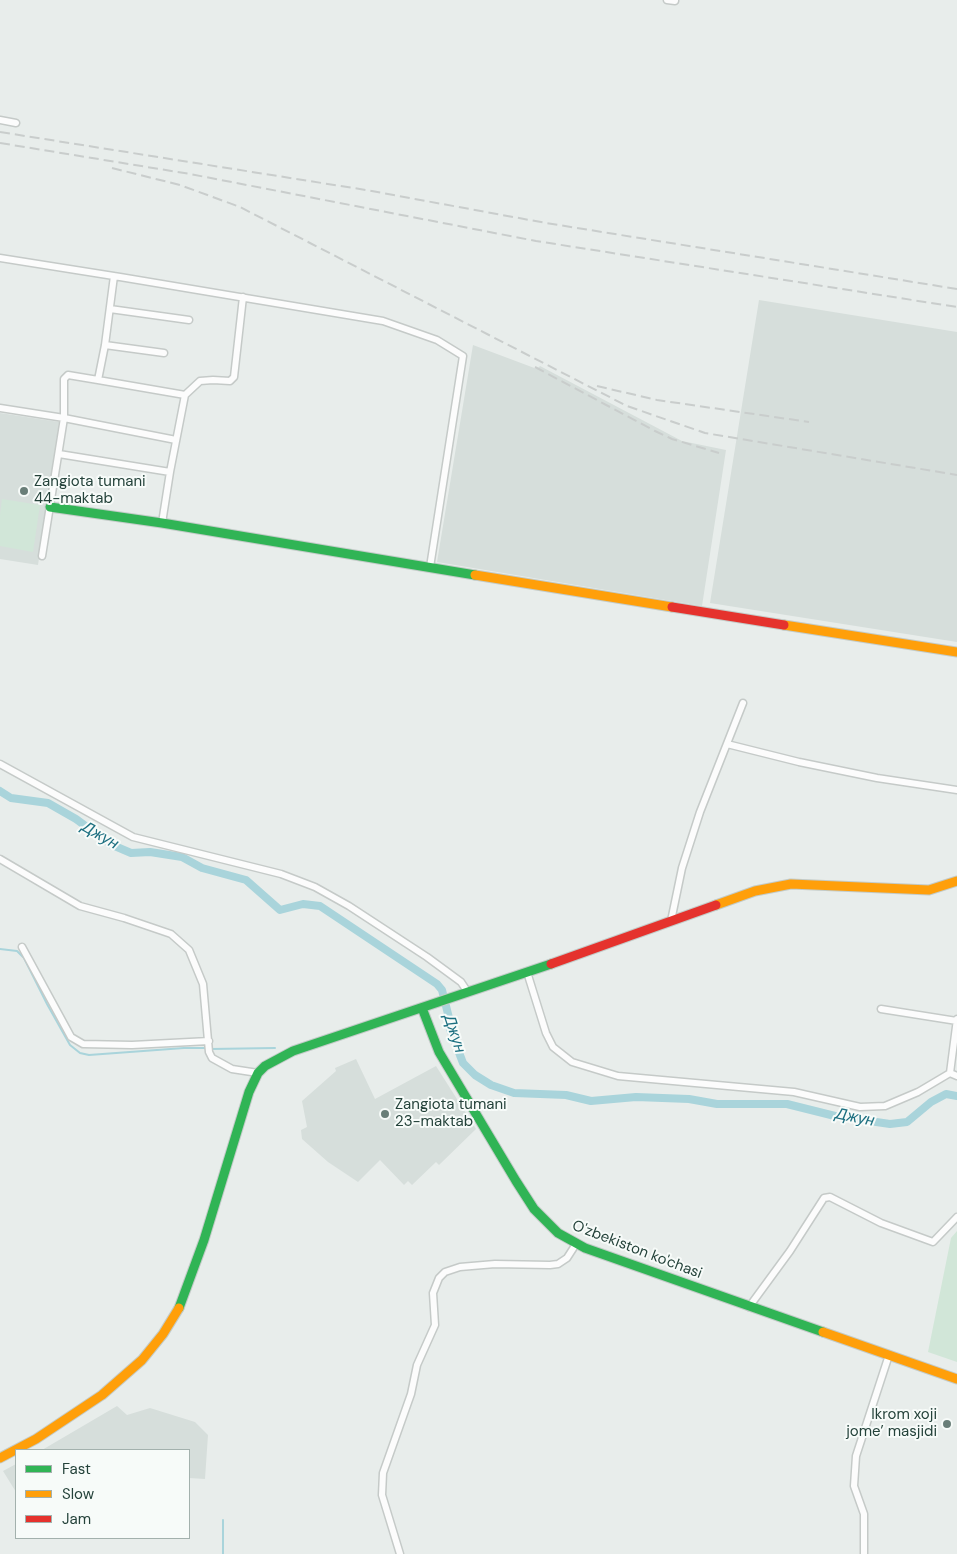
<!DOCTYPE html>
<meta charset="utf-8">
<style>
body{margin:0}
#map{position:relative;width:957px;height:1554px;overflow:hidden;background:#e8edeb;font-family:"DM Sans",sans-serif}
canvas{display:block}
.legend{position:absolute;left:15px;top:1449px;width:175px;height:90px;box-sizing:border-box;background:#f7fbf9;border:1px solid #a3b1ad;margin:0;padding:6px 9px;list-style:none;font-size:15px;color:#24423a}
.legend li{display:flex;align-items:center;gap:10px;height:25px}
.legend b{width:25px;border:1px solid #a3b1ad}
</style>
<div id="map">
<canvas width="957" height="1554"></canvas>
<ul class="legend">
<li><b style="height:6px;background:#30b455"></b>Fast</li>
<li><b style="height:6px;background:#ff9f0a"></b>Slow</li>
<li><b style="height:6px;background:#e5322d"></b>Jam</li>
</ul>
</div>
<script>
const context = document.querySelector('canvas').getContext('2d');
context.lineJoin = 'round';
function fill(path, color) { context.fillStyle = color; context.fill(path, 'evenodd'); }
const shape = rows => new Path2D(rows.map(r => 'M' + r).join(''));
function trace(path, color, width, dash) { context.strokeStyle = color; context.lineWidth = width; context.lineCap = dash ? 'butt' : 'round'; context.setLineDash(dash || []); context.stroke(path); }
function label(font, color, halo, rows, align = 'center') {
  context.font = font + ' "DM Sans",sans-serif'; context.lineWidth = 4; context.setLineDash([]); context.textBaseline = 'middle'; context.strokeStyle = halo; context.fillStyle = color; for (const [text, x, y, turn = 0] of rows) {
    context.save(); context.translate(x, y); context.rotate((+turn || 0) * Math.PI / 180); context.textAlign = isNaN(turn) ? turn : align; if (halo) context.strokeText(text, 0, 0); context.fillText(text, 0, 0); context.restore();
  }
}
fill(shape([
 [759,300,957,332,957,642,710,603],
 [473,345,537,369,540,366,682,441,726,450,702,606,437,562],
 [0,413,59,422,38,565,0,559],
 [356,1059,375,1099,436,1066,476,1129,439,1165,436,1162,412,1185,408,1181,404,1185,380,1160,358,1182,328,1162,302,1139,301,1130,307,1127,302,1101,336,1071,335,1068],
 [117,1406,127,1415,150,1408,195,1422,208,1435,205,1479,189,1478,189,1450,42,1450],
 [16,1464,16,1492,3,1471]
]), '#d6dedb');
fill(shape([
 [2,499,40,505,33,552,0,546,0,515],
 [957,1231,957,1362,928,1352,951,1238]
]), '#d1e6d8');
trace(shape([
 [0,949,17,951,24,958,47,1004,70,1045,80,1053,89,1055,184,1048,206,1048],
 [211,1049,275,1048],
 [223,1554,223,1520]
]), '#a9d4db', 2);
trace(shape([
 [0,791,11,798,48,803,76,819,110,844,131,853,150,852,182,857,202,868,246,880,280,910,303,904,320,906,437,984,442,990,449,1018,450,1029,463,1063,475,1075,491,1085,514,1093,566,1095,591,1101,636,1097,689,1099,717,1104,787,1104,835,1116,890,1124,907,1122,931,1102,946,1094,957,1096]
]), '#a9d4db', 8);
const street = shape([
 [667,0,675,1],
 [0,120,16,123],
 [0,258,120,277,383,321,437,340,463,356,430,567],
 [110,309,189,320],
 [105,345,164,353],
 [98,380,185,395,200,381,213,380,230,381,234,377,243,297],
 [0,408,64,418,176,440],
 [59,454,170,472],
 [162,523,170,472,185,395],
 [42,556,64,418,64,379,68,375,98,380,105,345,114,276],
 [727,744,799,762,877,778,957,790],
 [0,764,133,837,281,874,315,887,349,906,427,957,461,982,467,991],
 [0,859,80,906,124,918,171,934,189,950,203,984,209,1052,212,1058,232,1069,258,1073],
 [671,921,682,868,700,812,743,703],
 [22,947,71,1037,83,1044,132,1045,209,1041],
 [527,972,546,1033,553,1047,572,1062,618,1076,794,1092,860,1107,885,1106,918,1092,950,1073,957,1076],
 [881,1009,957,1021],
 [950,1073,957,1019],
 [749,1307,790,1251,824,1198,830,1197,881,1223,933,1242,957,1217],
 [400,1554,382,1495,383,1473,411,1394,417,1365,435,1325,433,1293,439,1278,445,1272,460,1267,495,1264,550,1265,558,1264,567,1258,576,1244],
 [864,1554,864,1514,854,1486,856,1456,889,1355]
]);
const fast = shape([
 [50,507,162,523,475,575],
 [422,1008,439,1052,516,1181,534,1209,558,1233,585,1248,823,1332],
 [179,1308,204,1240,249,1092,258,1073,265,1066,293,1051,551,964]
]);
const slow = shape([
 [475,575,672,607],
 [784,625,957,652],
 [716,905,755,891,791,884,929,890,957,881],
 [823,1332,957,1379],
 [0,1458,36,1439,102,1395,142,1360,163,1334,179,1308]
]);
const jam = shape([
 [672,607,784,625],
 [551,964,716,905]
]);
trace(street, '#c5cac8', 9);
trace(fast, '#c3cbc8', 11);
trace(slow, '#c3cbc8', 11);
trace(jam, '#c3cbc8', 11);
trace(street, '#fcfcfc', 6);
trace(fast, '#30b455', 9);
trace(slow, '#ff9f0a', 9);
trace(jam, '#e5322d', 9);
trace(shape([
 [0,132,366,190,546,223,957,289],
 [0,143,190,174,536,241,957,307],
 [112,168,180,185,240,207,627,406,705,433,957,475],
 [535,367,655,431,672,439,719,453],
 [597,386,657,400,809,422]
]), '#c9cdcc', 2, [10, 5]);
for (const [x, y, r, color] of [
 [24,491,5,"#697e78"],
 [385,1114,5,"#697e78"],
 [947,1424,5,"#697e78"]
]) { const dot = new Path2D(); dot.arc(x, y, r, 0, 2 * Math.PI); context.fillStyle = color; context.fill(dot); trace(dot, '#f7fbf9', 2); }
label('15px', '#24423a', '#f7fbf9', [
 ["Zangiota tumani",34,482],
 ["44-maktab",34,499],
 ["Zangiota tumani",395,1105],
 ["23-maktab",395,1122],
 ["Ikrom xoji",937,1415,"right"],
 ["jome’ masjidi",937,1432,"right"]
], 'left');
label('15px', '#24423a', '#f7fbf9', [
 ["O'zbekiston ko'chasi",637,1250,21]
]);
label('italic 16px', '#1c6f80', '#f7fbf9', [
 ["Джун",100,836,30],
 ["Джун",454,1034,72],
 ["Джун",855,1118,11]
]);
</script>
